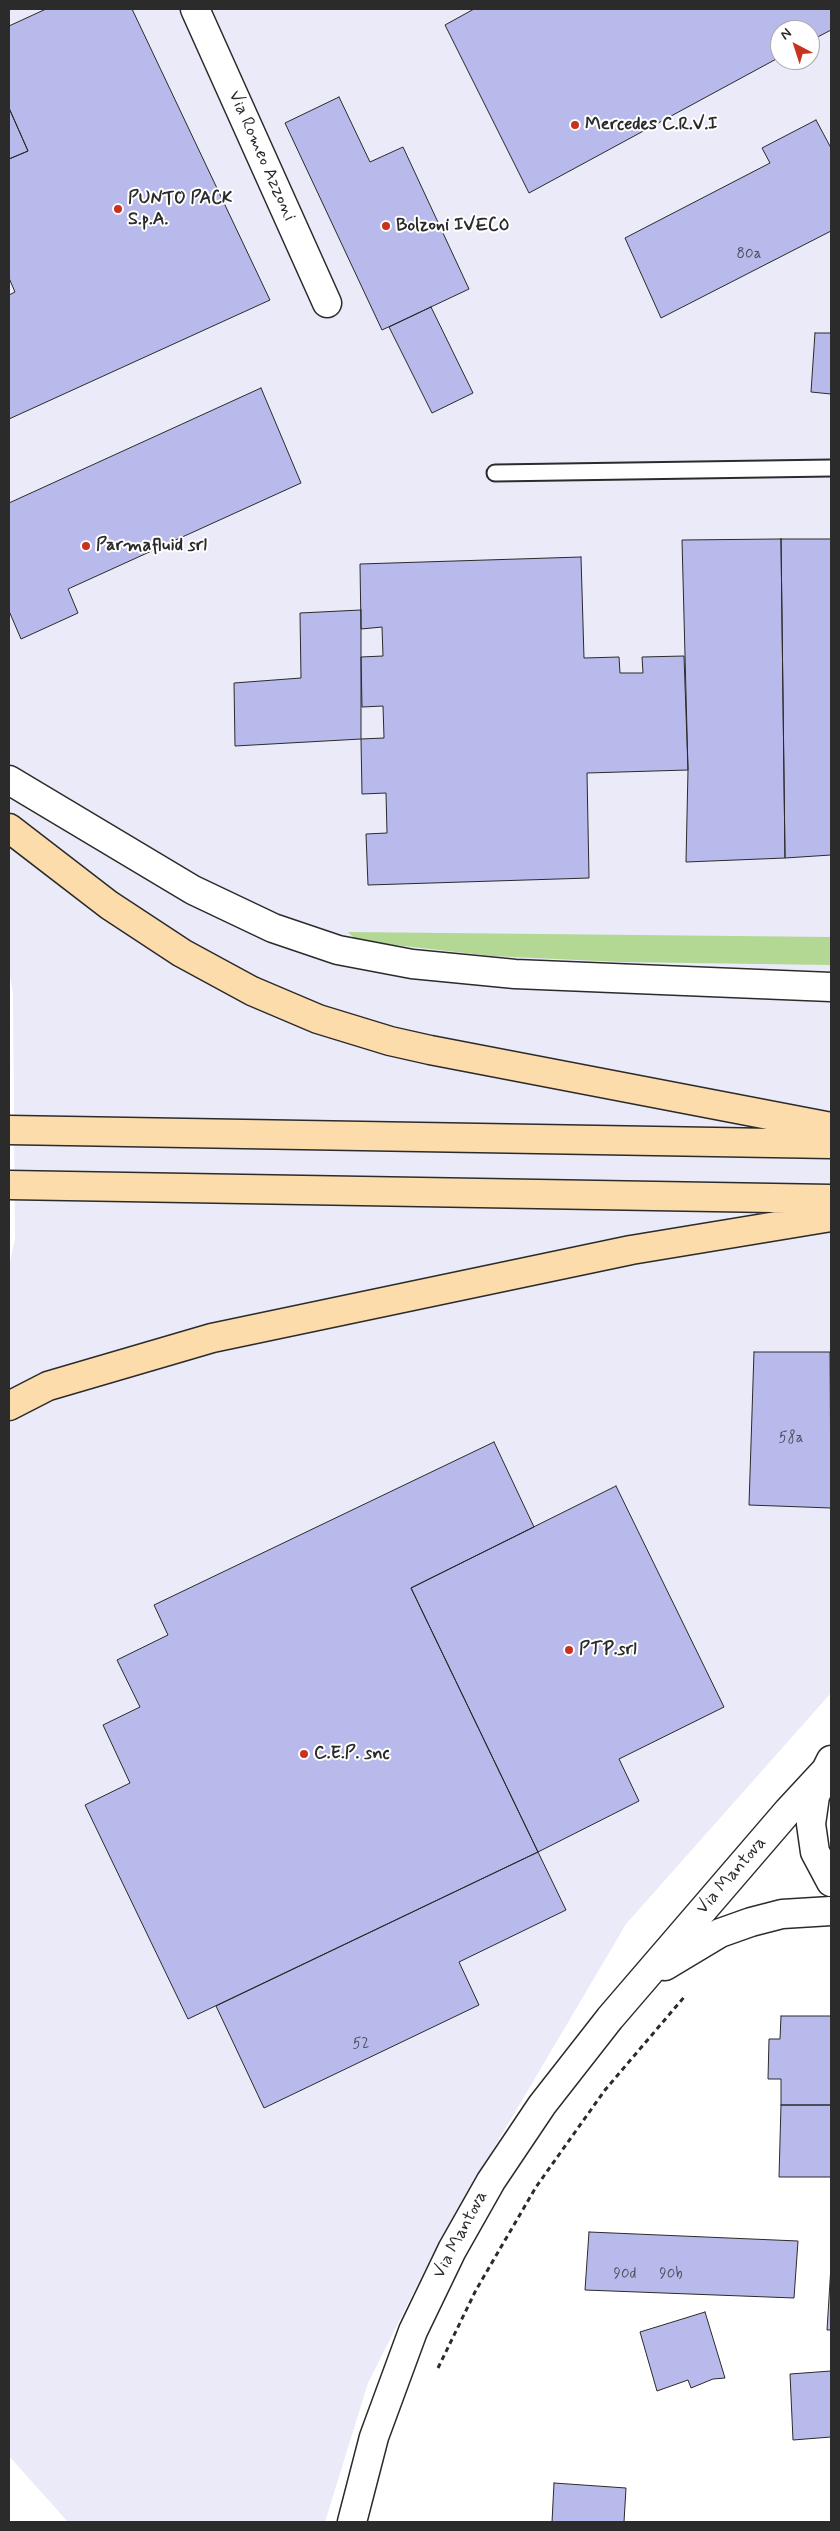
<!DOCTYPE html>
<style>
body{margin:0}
#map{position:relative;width:840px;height:2531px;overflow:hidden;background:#fff;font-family:Mynerve,sans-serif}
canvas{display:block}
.frame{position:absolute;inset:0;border:10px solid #2b2b2b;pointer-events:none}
.north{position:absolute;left:770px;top:20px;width:50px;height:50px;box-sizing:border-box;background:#fff;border:1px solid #aaa;border-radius:50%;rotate:320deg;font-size:14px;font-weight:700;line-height:20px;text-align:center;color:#2b2b2b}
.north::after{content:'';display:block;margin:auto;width:18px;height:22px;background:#c8321e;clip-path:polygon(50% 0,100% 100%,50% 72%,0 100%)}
</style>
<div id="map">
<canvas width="840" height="2531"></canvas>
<div class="frame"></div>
<div class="north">N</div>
</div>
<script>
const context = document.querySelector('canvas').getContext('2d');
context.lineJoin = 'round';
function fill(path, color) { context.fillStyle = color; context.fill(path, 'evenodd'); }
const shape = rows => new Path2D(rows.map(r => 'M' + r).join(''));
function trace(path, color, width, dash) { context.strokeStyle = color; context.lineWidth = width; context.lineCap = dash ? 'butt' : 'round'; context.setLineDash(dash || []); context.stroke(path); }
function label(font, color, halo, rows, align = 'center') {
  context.font = font + ' Mynerve,sans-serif'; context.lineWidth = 4; context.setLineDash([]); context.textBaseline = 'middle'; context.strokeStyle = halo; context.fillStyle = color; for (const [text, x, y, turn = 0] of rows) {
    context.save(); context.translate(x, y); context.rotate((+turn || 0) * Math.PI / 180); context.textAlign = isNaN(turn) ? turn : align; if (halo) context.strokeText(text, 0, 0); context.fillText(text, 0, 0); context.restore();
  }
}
fill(shape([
 [9,9,831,9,831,1693,626,1924,442,2236,368,2383,325,2522,68,2522,9,2456,9,1267,15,1239,13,992,9,971],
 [780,30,810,30,810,60,780,60]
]), '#eaeaf9');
fill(shape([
 [348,932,831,937,831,965,621,962,492,956,377,943,354,938]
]), '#b2d894');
const building = shape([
 [46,9,132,9,270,300,9,419,9,295,15,292,9,278,9,159,28,151,9,108,9,26,46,9],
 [474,9,831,9,831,30,810,41,810,30,780,30,780,57,529,193,445,25,474,9],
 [339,97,370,162,403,147,469,289,382,330,285,123,339,97],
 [9,108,28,151,9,159,9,108],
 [816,120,831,148,831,231,661,318,625,238,770,163,762,148,816,120],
 [431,307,473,393,432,413,389,327,431,307],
 [815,333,831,333,831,394,811,392,815,333],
 [261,388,301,483,68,589,78,613,21,639,9,611,9,503,261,388],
 [781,539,831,539,831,855,785,858,781,539],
 [781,539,785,858,686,862,688,770,682,540,781,539],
 [581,557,584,658,619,657,620,673,643,673,642,657,684,656,688,770,587,773,589,878,368,885,366,834,387,833,386,793,362,794,361,739,384,738,383,706,362,707,361,657,383,656,382,627,361,629,360,564,581,557],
 [361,610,361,739,235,746,234,683,301,678,300,613,361,610],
 [754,1352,830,1352,831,1508,749,1505,754,1352],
 [494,1442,534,1527,411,1588,538,1852,188,2019,85,1805,130,1783,103,1725,140,1707,117,1660,168,1635,154,1605,494,1442],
 [616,1486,724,1707,619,1759,639,1801,538,1852,411,1588,616,1486],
 [538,1852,566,1910,459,1962,479,2005,264,2108,216,2006,538,1852],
 [781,2016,831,2016,831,2105,781,2105,781,2079,768,2079,769,2039,780,2039,781,2016],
 [781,2105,831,2105,831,2177,779,2177,781,2105],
 [589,2232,798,2241,794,2298,585,2290,589,2232],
 [831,2266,831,2330,827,2330,831,2266],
 [705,2312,725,2378,713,2379,691,2388,688,2380,657,2391,640,2332,705,2312],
 [831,2371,831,2437,793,2440,790,2374,831,2371],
 [554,2483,626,2488,624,2522,552,2522,554,2483]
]);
fill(building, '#b8baec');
trace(building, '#2b2b2b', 1);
const service = shape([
 [495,473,831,468]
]);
const minor = shape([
 [195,9,327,303]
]);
const secondary = shape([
 [9,780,193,890,273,928,338,950,412,964,515,974,831,987],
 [823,1778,815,1796,811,1824,815,1852,831,1882],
 [665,1966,720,1933,751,1922,782,1914,831,1911],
 [352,2522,374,2437,413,2331,452,2250,491,2181,542,2105,610,2018,788,1811,826,1770,831,1760]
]);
const trunk = shape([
 [9,828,109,905,182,953,252,991,318,1019,390,1041,430,1050,831,1127],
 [9,1130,831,1144],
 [9,1185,831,1199],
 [9,1406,48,1386,212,1338,631,1250,831,1217]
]);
trace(service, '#2b2b2b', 19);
trace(minor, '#2b2b2b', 31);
trace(secondary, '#2b2b2b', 31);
trace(trunk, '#2b2b2b', 31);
trace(shape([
 [438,2368,476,2290,536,2187,605,2090,685,1996]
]), '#2b2b2b', 3, [5, 4]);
trace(service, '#fff', 15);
trace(minor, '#fff', 28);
trace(secondary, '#fff', 28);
trace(trunk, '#fddcac', 28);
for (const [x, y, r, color] of [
 [575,125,5,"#c8321e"],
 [118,209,5,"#c8321e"],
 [386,226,5,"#c8321e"],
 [86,546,5,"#c8321e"],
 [569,1650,5,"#c8321e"],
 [304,1754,5,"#c8321e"]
]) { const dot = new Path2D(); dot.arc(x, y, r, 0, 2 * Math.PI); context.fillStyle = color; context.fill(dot); trace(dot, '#fff', 2); }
label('15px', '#4e4f5b', null, [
 ["80a",749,255],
 ["58a",791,1439],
 ["52",361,2045],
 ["90d",625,2275],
 ["90b",671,2275]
]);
label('bold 18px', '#2b2b2b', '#fff', [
 ["Mercedes C.R.V.I",585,125],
 ["PUNTO PACK",128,199],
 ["S.p.A.",128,220],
 ["Bolzoni IVECO",396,226],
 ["Parmafluid srl",96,546],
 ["PTP.srl",579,1650],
 ["C.E.P. snc",314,1754]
], 'left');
label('18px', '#2b2b2b', '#fff', [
 ["Via Romeo Azzoni",261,156,66],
 ["Via Mantova",732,1876,-49],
 ["Via Mantova",461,2235,-62]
]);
</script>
